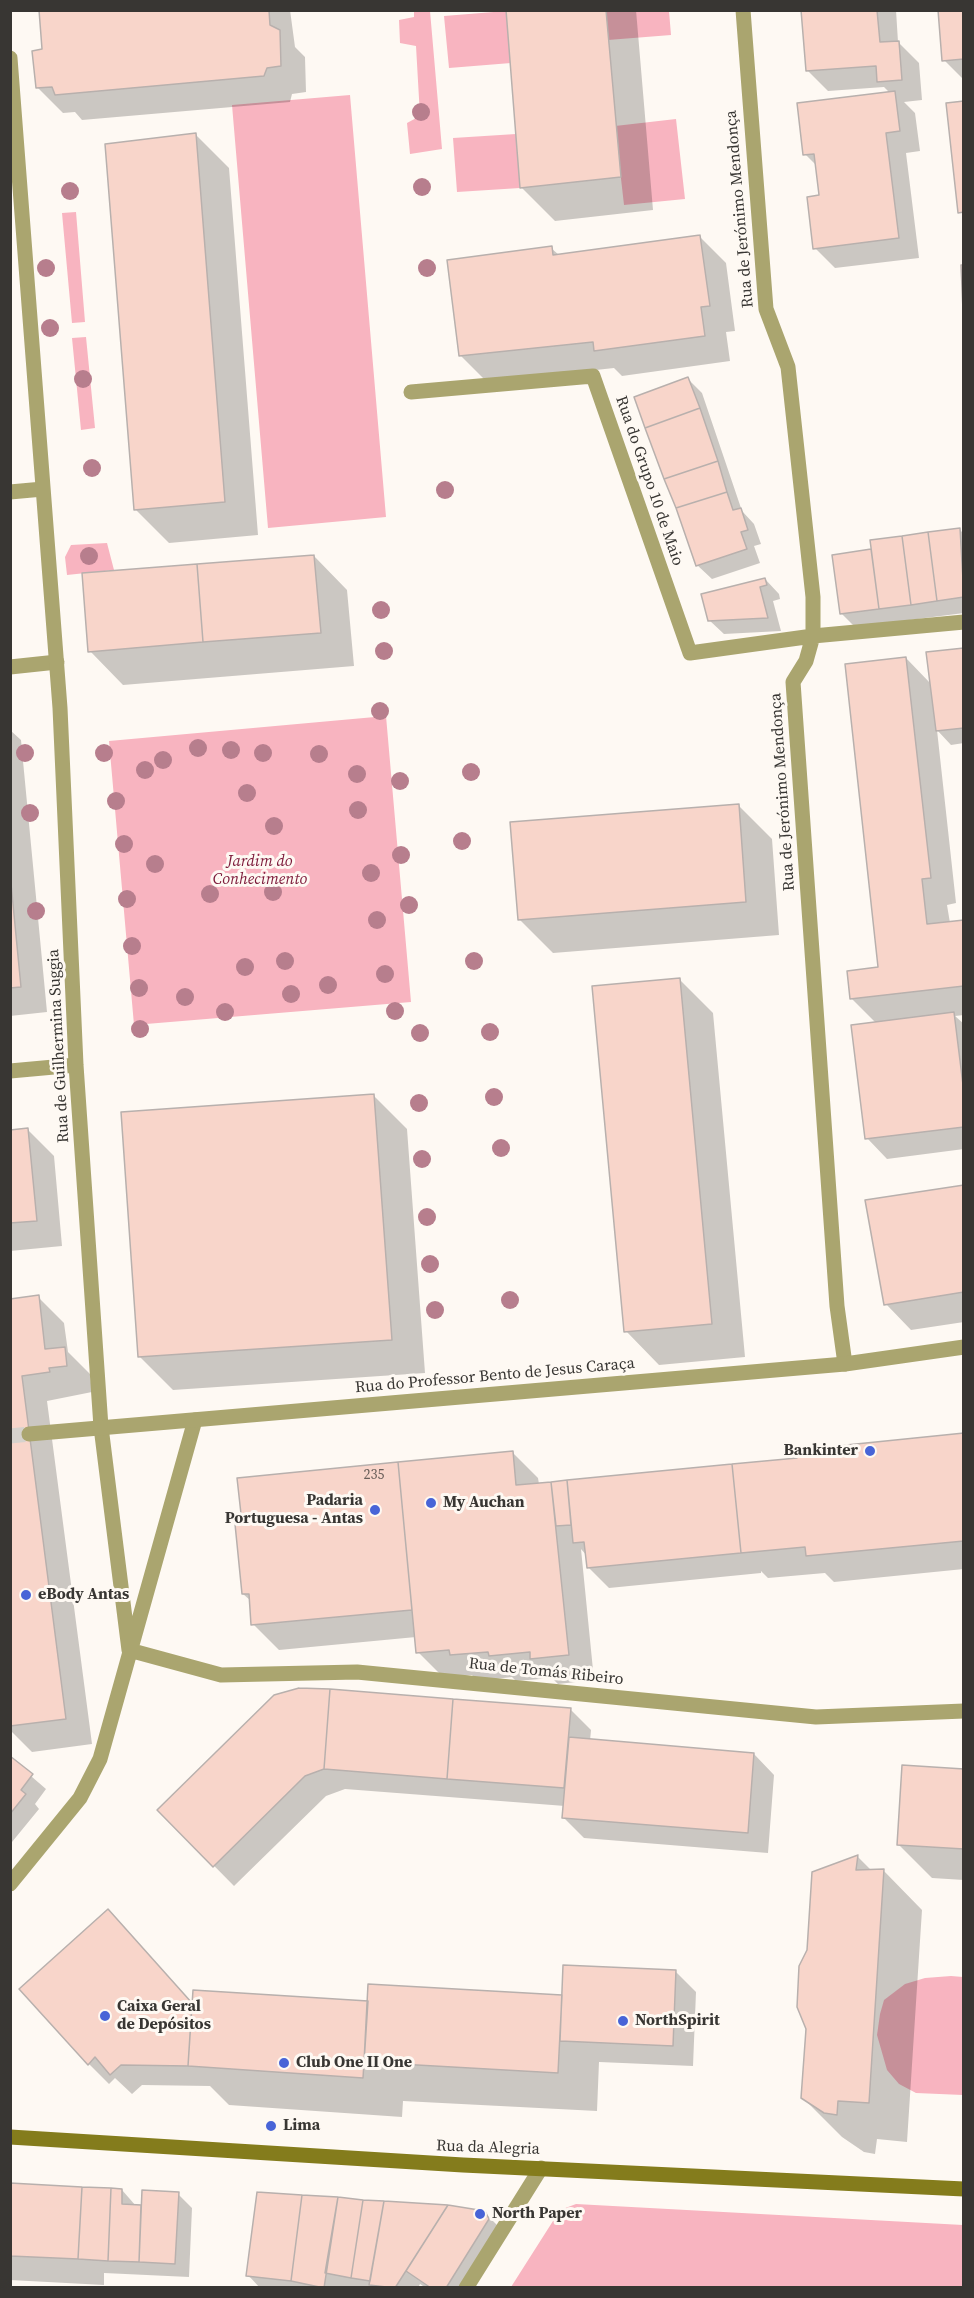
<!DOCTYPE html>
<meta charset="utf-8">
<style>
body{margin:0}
#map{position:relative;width:974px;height:2298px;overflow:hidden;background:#fef9f3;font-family:"Source Serif 4",serif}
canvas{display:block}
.frame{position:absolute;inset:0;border:12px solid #383633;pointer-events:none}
</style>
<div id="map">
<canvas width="974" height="2298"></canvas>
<div class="frame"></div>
</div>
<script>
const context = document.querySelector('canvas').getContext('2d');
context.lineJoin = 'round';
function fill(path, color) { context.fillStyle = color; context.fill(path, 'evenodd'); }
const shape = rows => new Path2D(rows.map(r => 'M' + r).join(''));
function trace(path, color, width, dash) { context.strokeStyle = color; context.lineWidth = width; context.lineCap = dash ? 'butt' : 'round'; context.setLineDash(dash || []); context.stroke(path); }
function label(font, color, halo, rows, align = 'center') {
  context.font = font + ' "Source Serif 4",serif'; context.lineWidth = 6; context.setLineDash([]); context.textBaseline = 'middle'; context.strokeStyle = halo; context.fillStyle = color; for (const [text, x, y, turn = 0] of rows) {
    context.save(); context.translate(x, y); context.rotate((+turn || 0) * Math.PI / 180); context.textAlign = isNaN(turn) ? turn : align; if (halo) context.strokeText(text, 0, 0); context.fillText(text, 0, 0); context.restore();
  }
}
fill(shape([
 [414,11,430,11,442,149,410,154,407,123,420,116,416,46,400,43,399,20,414,17],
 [506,11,511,63,449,68,444,16],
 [606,11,669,11,671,35,608,40],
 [350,95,386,517,268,528,232,105],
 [676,119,685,199,624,205,615,126],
 [516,134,520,188,457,192,453,138],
 [76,212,85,322,72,323,62,213],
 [86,337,95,428,81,430,72,338],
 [107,543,114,570,67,575,65,557,71,545],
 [386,716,411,1002,134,1025,109,741],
 [951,1976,963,1977,963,2095,916,2093,899,2084,887,2070,877,2035,880,2014,884,2000,905,1984,925,1978],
 [576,2204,963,2225,963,2287,511,2287,560,2210]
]), '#f8b4c0');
fill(shape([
 [40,10,290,10,295,47,305,57,306,92,292,94,290,102,82,120,75,112,63,113,37,87,43,50],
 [507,10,636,10,653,210,555,221,521,187],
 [803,10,896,10,898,42,919,63,922,100,904,102,915,113,920,151,906,153,919,258,835,268,815,248,821,196,817,166,805,154,890,93,884,87,828,91,808,71],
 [964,10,964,80,944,60],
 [196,135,229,168,258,535,169,543,135,509],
 [700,237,726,263,735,331,726,332,730,361,622,376,614,368,487,382,461,356,551,248,559,255],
 [688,379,702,393,742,511,754,524,761,544,754,546,760,563,712,579,697,565],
 [960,530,964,534,964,613,855,627,841,613,834,556,872,550],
 [314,556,347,590,354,666,123,685,90,651],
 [765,579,779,594,780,599,773,601,781,631,724,634,709,620],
 [964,650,964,743,951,745,937,730,956,903,947,905,950,923,964,922,964,1015,955,1016,964,1024,964,1149,887,1159,867,1138,876,1023,851,998,879,969,906,658,931,684],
 [10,730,21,740,47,1012,10,1016],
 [738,805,772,839,779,935,553,953,519,919],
 [679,979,713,1013,745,1357,659,1365,626,1331],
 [374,1096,407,1129,425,1373,173,1390,140,1357],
 [28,1130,54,1156,62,1246,10,1251,10,1132],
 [964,1186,964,1322,911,1330,886,1304],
 [38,1297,64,1323,68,1352,90,1374,92,1392,47,1401,92,1744,32,1752,10,1730,10,1300],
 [964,1435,964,1569,834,1582,825,1573,768,1578,761,1571,761,1573,609,1588,589,1568,587,1556,581,1549,594,1680,558,1684,552,1678,516,1681,512,1677,477,1681,472,1675,444,1678,418,1652,416,1637,279,1650,253,1624,251,1601,243,1594,242,1515,512,1452,538,1478,539,1484,799,1459],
 [330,1690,570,1709,591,1730,590,1741,754,1754,774,1775,768,1853,584,1838,564,1818,565,1806,345,1789,326,1796,234,1886,159,1810,275,1697,286,1691],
 [10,1758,46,1789,35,1804,39,1809,12,1842],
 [964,1771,964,1880,932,1878,899,1845],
 [858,1857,872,1871,883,1870,922,1910,907,2142,877,2139,875,2154,864,2152,842,2137,802,2097,814,1873],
 [108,1911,193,2004,564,1998,675,1971,696,1992,693,2066,599,2062,597,2111,403,2101,402,2117,229,2105,210,2086,142,2085,132,2094,115,2078,109,2084,89,2064],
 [10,2184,122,2190,136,2206,143,2206,178,2194,192,2208,189,2277,104,2273,104,2285,10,2280],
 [259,2194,448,2207,485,2213,499,2227,469,2288,426,2288,420,2284,418,2288,260,2288,248,2275]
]), '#0003');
const building = shape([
 [39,10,269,10,270,25,280,30,281,66,267,68,264,76,55,95,52,87,36,88,32,51,42,49,39,10],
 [606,10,621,177,520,188,506,10,606,10],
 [801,10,877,10,880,42,899,41,902,80,877,82,876,66,806,71,801,10],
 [938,10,964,10,964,59,942,61,938,10],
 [895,91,900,131,886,133,899,238,813,249,807,197,819,195,814,154,803,155,797,103,895,91],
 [964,101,964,212,958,213,946,103,964,101],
 [196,133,225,502,134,510,105,144,196,133],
 [700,235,710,306,701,307,705,336,594,351,593,342,459,356,447,260,552,246,553,255,700,235],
 [961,265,964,265,963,310,961,265],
 [688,377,700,408,645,428,634,397,688,377],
 [700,408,718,461,664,479,645,428,700,408],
 [718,461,727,492,676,508,664,479,718,461],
 [727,492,733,510,741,508,748,530,741,532,747,549,696,566,676,508,727,492],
 [960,528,964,597,937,601,928,532,960,528],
 [928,532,937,601,911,605,902,536,928,532],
 [902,536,911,605,879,609,870,540,902,536],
 [871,549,879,609,840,614,832,555,871,549],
 [314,555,321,633,203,642,197,564,314,555],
 [197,564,203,642,88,652,82,573,197,564],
 [765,578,767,585,760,587,768,618,708,621,701,594,765,578],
 [964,648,964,728,936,731,926,652,964,648],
 [906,657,931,878,922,879,927,924,964,920,964,986,850,999,847,971,878,967,845,664,906,657],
 [739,804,746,902,518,920,510,822,739,804],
 [10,873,21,987,10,988,10,873],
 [680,978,712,1324,624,1332,592,986,680,978],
 [954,1012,964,1093,964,1127,865,1139,851,1025,954,1012],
 [374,1094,392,1340,138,1357,121,1112,374,1094],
 [28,1128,37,1221,10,1223,10,1130,28,1128],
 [964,1185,964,1292,884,1305,865,1200,964,1185],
 [39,1295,45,1349,65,1347,67,1366,49,1368,50,1372,22,1376,66,1719,10,1726,10,1299,39,1295],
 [964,1433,964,1541,806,1556,805,1547,741,1553,732,1464,797,1458,797,1450,964,1433],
 [513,1451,516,1485,551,1482,569,1655,530,1659,530,1652,489,1656,488,1652,450,1655,449,1650,416,1653,398,1462,513,1451],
 [398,1462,412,1610,251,1625,249,1594,242,1594,234,1514,241,1514,237,1478,398,1462],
 [732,1464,741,1553,587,1568,584,1542,573,1543,567,1480,732,1464],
 [567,1480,571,1525,556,1526,551,1482,567,1480],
 [299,1688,330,1689,324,1769,305,1776,213,1867,157,1810,274,1695,299,1688],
 [330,1689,453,1699,447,1779,324,1769,330,1689],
 [453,1699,571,1708,564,1788,447,1779,453,1699],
 [569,1737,754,1753,748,1833,562,1818,569,1737],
 [10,1756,33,1774,21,1790,26,1794,10,1814,10,1756],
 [902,1765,964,1769,964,1849,897,1845,902,1765],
 [858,1855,856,1870,884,1869,869,2103,838,2101,837,2115,824,2113,801,2098,806,2029,797,2007,799,1966,807,1950,812,1872,858,1855],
 [108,1909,192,2003,188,2066,121,2065,110,2075,95,2057,88,2065,19,1989,108,1909],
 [563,1965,676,1970,673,2046,560,2041,563,1965],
 [368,1984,562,1995,558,2073,364,2062,368,1984],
 [193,1990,368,2001,363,2078,188,2066,193,1990],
 [10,2183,82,2187,78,2259,10,2256,10,2183],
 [82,2187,111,2188,108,2261,78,2259,82,2187],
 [111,2188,122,2189,122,2204,141,2205,139,2262,108,2261,111,2188],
 [142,2190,179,2192,175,2264,139,2262,142,2190],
 [257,2192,302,2195,291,2281,246,2276,257,2192],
 [302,2195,338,2197,324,2288,291,2281,302,2195],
 [338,2197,363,2200,351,2278,325,2273,338,2197],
 [363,2200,384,2201,370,2281,351,2278,363,2200],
 [384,2201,448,2205,395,2288,369,2285,384,2201],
 [448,2205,485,2211,489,2219,446,2288,431,2288,406,2271,448,2205]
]);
fill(building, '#f8d5ca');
trace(building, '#b8b0ad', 1.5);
trace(shape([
 [10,1436,29,1434]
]), '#d6d2cd', 15, [15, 8]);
trace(shape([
 [10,667,57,662]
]), '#aaa56f', 15);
trace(shape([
 [743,10,766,309,788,367,813,597,813,636,806,661,793,682,837,1306,845,1364],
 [10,58,60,708,76,1065,101,1427,129,1650],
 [411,392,593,376,690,653,813,636,964,622],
 [10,492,43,489],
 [10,1071,76,1065],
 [129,1650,221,1675,357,1672,816,1717,964,1711],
 [10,1884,80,1798,100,1759,195,1420],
 [466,2288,541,2168]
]), '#aaa56f', 15);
trace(shape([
 [29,1434,845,1364,964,1347]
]), '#aaa56f', 15);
trace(shape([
 [10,2137,463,2165,964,2189]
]), '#847c1c', 15);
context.fillStyle = '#b77e8d';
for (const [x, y] of [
 [421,112],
 [422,187],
 [70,191],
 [46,268],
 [427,268],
 [50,328],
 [83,379],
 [92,468],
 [445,490],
 [89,556],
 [381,610],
 [384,651],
 [380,711],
 [198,748],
 [231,750],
 [25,753],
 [104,753],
 [263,753],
 [319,754],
 [163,760],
 [145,770],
 [471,772],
 [357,774],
 [400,781],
 [247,793],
 [116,801],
 [358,810],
 [30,813],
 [274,826],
 [462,841],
 [124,844],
 [401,855],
 [155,864],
 [371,873],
 [273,892],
 [210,894],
 [127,899],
 [409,905],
 [36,911],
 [377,920],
 [132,946],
 [285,961],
 [474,961],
 [245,967],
 [385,974],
 [328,985],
 [139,988],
 [291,994],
 [185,997],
 [395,1011],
 [225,1012],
 [140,1029],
 [490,1032],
 [420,1033],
 [494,1097],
 [419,1103],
 [501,1148],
 [422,1159],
 [427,1217],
 [430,1264],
 [510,1300],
 [435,1310]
]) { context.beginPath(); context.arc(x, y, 9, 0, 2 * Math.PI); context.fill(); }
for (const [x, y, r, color] of [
 [870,1451,6,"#4864d7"],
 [431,1503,6,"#4864d7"],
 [375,1510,6,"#4864d7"],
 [26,1595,6,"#4864d7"],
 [105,2016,6,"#4864d7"],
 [623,2021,6,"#4864d7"],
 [284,2063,6,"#4864d7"],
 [271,2126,6,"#4864d7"],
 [480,2214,6,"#4864d7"]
]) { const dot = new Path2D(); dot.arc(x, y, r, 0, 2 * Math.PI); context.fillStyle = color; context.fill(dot); trace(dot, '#fef9f3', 2); }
label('14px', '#685e59', null, [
 ["235",374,1475]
]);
label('16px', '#383633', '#fef9f3', [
 ["Rua de Jerónimo Mendonça",740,209,-95],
 ["Rua do Grupo 10 de Maio",649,481,71],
 ["Rua de Jerónimo Mendonça",783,792,-94],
 ["Rua de Guilhermina Suggia",59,1046,-93],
 ["Rua do Professor Bento de Jesus Caraça",495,1376,-5],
 ["Rua de Tomás Ribeiro",546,1672,6],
 ["Rua da Alegria",488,2148,2]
]);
label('italic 16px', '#7d1a3a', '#fef9f3', [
 ["Jardim do",260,862],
 ["Conhecimento",260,880]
]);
label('bold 16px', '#383633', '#fef9f3', [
 ["Bankinter",858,1451,"right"],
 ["Padaria",363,1501,"right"],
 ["Portuguesa - Antas",363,1519,"right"],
 ["My Auchan",443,1503],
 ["eBody Antas",38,1595],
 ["Caixa Geral",117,2007],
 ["de Depósitos",117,2025],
 ["NorthSpirit",635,2021],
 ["Club One II One",296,2063],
 ["Lima",283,2126],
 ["North Paper",492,2214]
], 'left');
</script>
